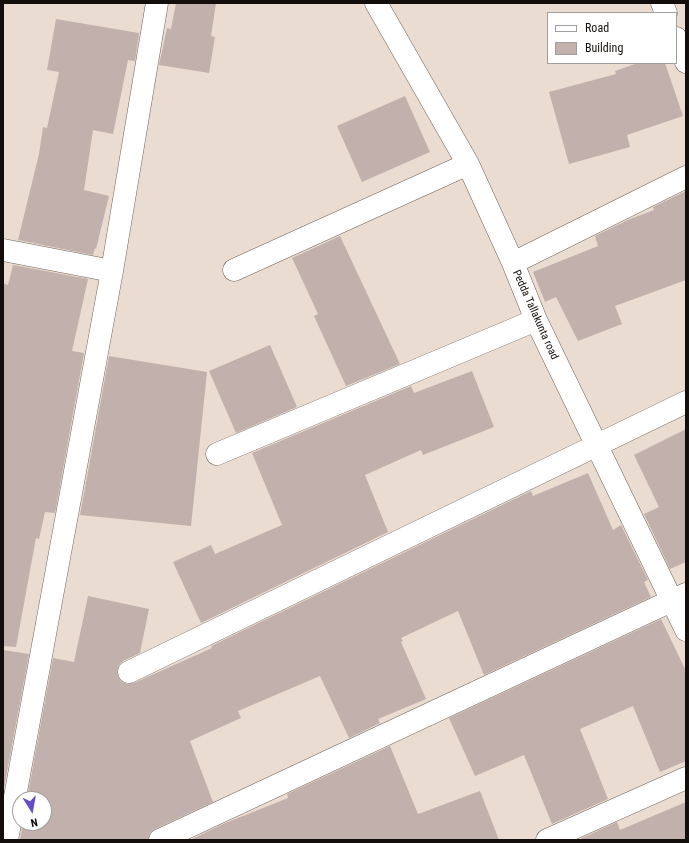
<!DOCTYPE html>
<style>
body{margin:0}
#map{position:relative;width:689px;height:843px;overflow:hidden;background:#eadcd1;font-family:"Roboto Condensed",sans-serif}
canvas{display:block}
.frame{position:absolute;inset:0;border:4px solid #130e0b;pointer-events:none}
.legend{position:absolute;left:547px;top:12px;width:130px;height:52px;box-sizing:border-box;background:#fff;border:1px solid #a19f9d;margin:0;padding:5px 7px;list-style:none;font-size:12px;color:#130e0b}
.legend li{display:flex;align-items:center;gap:8px;height:20px}
.legend b{width:20px;border:1px solid #a19f9d}
.north{position:absolute;left:12px;top:791px;width:40px;height:40px;box-sizing:border-box;background:#fff;border:1px solid #a19f9d;border-radius:50%;rotate:169deg;font-size:11px;font-weight:700;line-height:16px;text-align:center;color:#130e0b}
.north::after{content:'';display:block;margin:auto;width:14px;height:18px;background:#674dc6;clip-path:polygon(50% 0,100% 100%,50% 72%,0 100%)}
</style>
<div id="map">
<canvas width="689" height="843"></canvas>
<div class="frame"></div>
<ul class="legend">
<li><b style="height:5px;background:#fff"></b>Road</li>
<li><b style="height:11px;background:#c2b0ac"></b>Building</li>
</ul>
<div class="north">N</div>
</div>
<script>
const context = document.querySelector('canvas').getContext('2d');
context.lineJoin = 'round';
function fill(path, color) { context.fillStyle = color; context.fill(path, 'evenodd'); }
const shape = rows => new Path2D(rows.map(r => 'M' + r).join(''));
function trace(path, color, width, dash) { context.strokeStyle = color; context.lineWidth = width; context.lineCap = dash ? 'butt' : 'round'; context.setLineDash(dash || []); context.stroke(path); }
function label(font, color, halo, rows, align = 'center') {
  context.font = font + ' "Roboto Condensed",sans-serif'; context.lineWidth = 3; context.setLineDash([]); context.textBaseline = 'middle'; context.strokeStyle = halo; context.fillStyle = color; for (const [text, x, y, turn = 0] of rows) {
    context.save(); context.translate(x, y); context.rotate((+turn || 0) * Math.PI / 180); context.textAlign = isNaN(turn) ? turn : align; if (halo) context.strokeText(text, 0, 0); context.fillText(text, 0, 0); context.restore();
  }
}
fill(shape([
 [176,3,216,3,211,36,215,37,209,73,159,65,167,28,171,29],
 [56,19,139,33,135,61,128,60,113,134,93,130,84,190,109,196,96,249,95,248,93,255,18,240,39,154,43,127,47,128,59,72,47,70],
 [638,63,665,63,683,116,627,135,630,147,569,164,549,92,616,74,615,71],
 [405,96,430,152,362,182,337,126],
 [686,191,686,280,615,306,622,324,578,341,556,297,545,302,533,272,598,246,595,236,630,219,654,210,653,207],
 [340,236,400,364,346,386,314,316,318,314,292,258],
 [13,265,88,279,72,351,84,353,55,513,45,512,39,539,36,538,16,647,3,646,3,283,8,285],
 [270,345,297,407,236,433,209,371],
 [109,356,207,372,191,526,80,515],
 [472,371,494,427,423,455,421,450,365,475,388,532,201,623,173,562,211,545,215,554,282,525,252,453,411,386,414,393],
 [686,429,686,562,670,569,644,514,659,507,634,455],
 [588,473,613,530,621,525,648,580,644,582,651,597,484,675,458,611,401,638,403,641,401,642,426,699,378,719,380,723,349,738,320,676,238,711,241,718,190,741,213,802,155,829,150,833,148,840,20,840,23,823,44,823,44,799,27,799,53,658,74,662,88,596,149,609,140,653,123,661,119,665,117,671,118,677,122,682,128,684,134,683,212,648,211,646,531,491,533,496],
 [661,619,686,671,686,761,660,772,633,706,580,729,608,799,552,824,524,755,475,776,449,718],
 [3,650,29,654,3,793],
 [390,746,418,814,480,791,499,840,190,840,223,824,288,798,287,794],
 [686,802,686,840,578,840,617,822,620,830]
]), '#c2b0ac');
const minor = shape([
 [376,3,468,164,513,263,536,320,686,630],
 [662,3,666,13],
 [676,38,686,62],
 [3,250,112,271],
 [513,263,686,177],
 [234,270,468,164],
 [217,454,536,320],
 [129,672,686,402],
 [7,840,112,271,157,3],
 [160,840,686,594],
 [547,840,686,778]
]);
trace(minor, '#6f635a', 23);
trace(minor, '#fff', 22);
label('11px', '#130e0b', '#fff', [
 ["Pedda Tallakunta road",535,315,66]
]);
</script>
